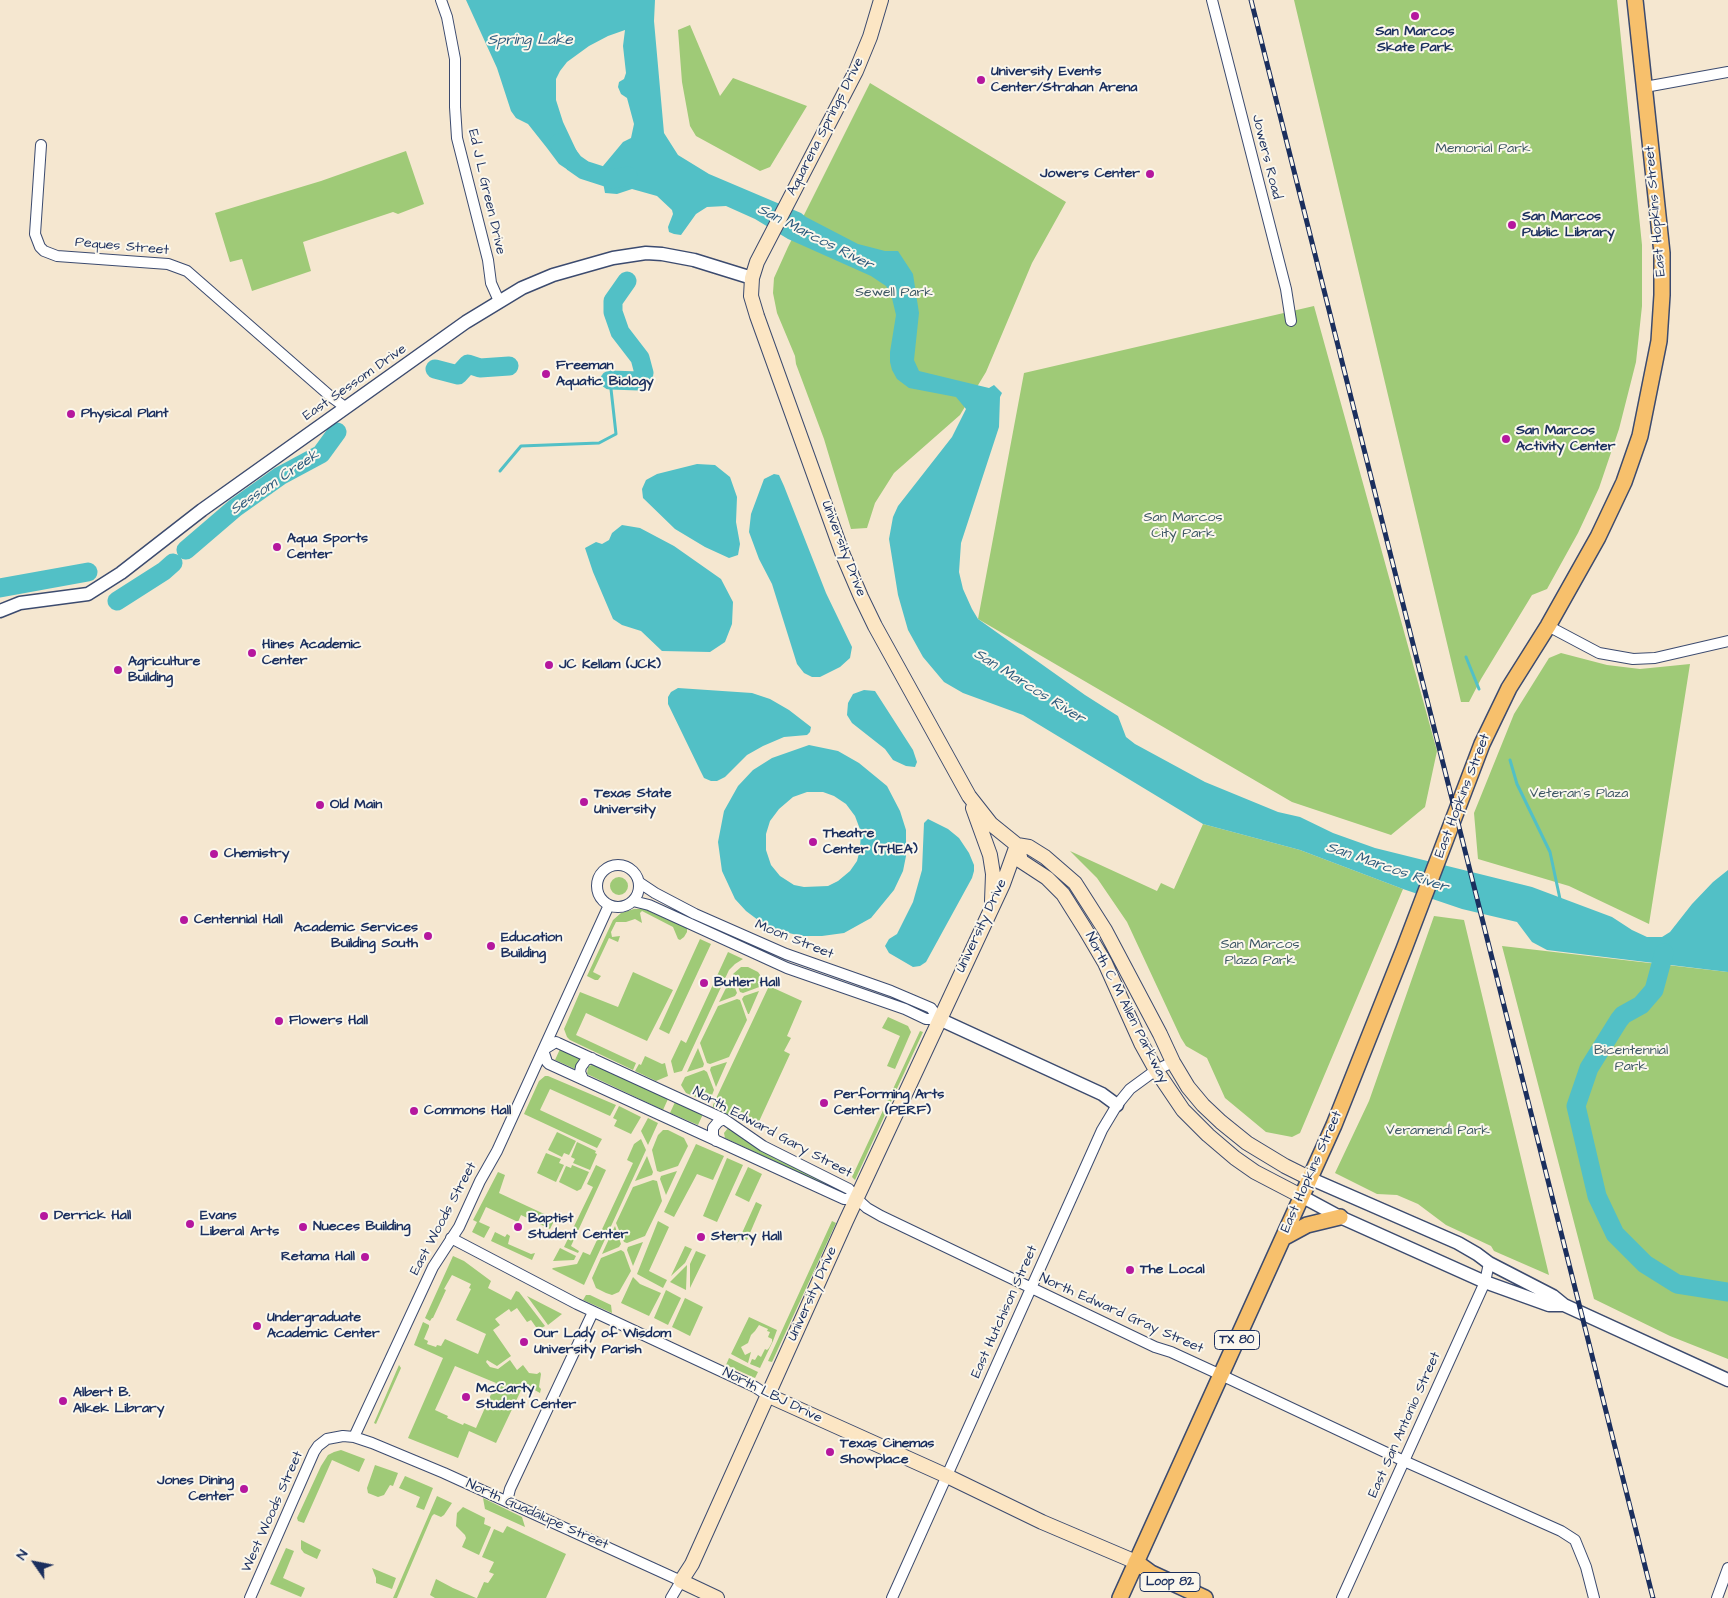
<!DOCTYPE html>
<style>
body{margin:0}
#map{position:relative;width:1728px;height:1598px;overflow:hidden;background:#f5e7d0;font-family:"Architects Daughter",sans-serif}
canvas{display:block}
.north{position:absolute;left:10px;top:1538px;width:50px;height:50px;-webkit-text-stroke:4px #fbf7ec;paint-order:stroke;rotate:303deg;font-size:14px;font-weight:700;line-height:20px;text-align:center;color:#1b2f5e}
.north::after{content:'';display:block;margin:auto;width:18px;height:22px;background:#1b2f5e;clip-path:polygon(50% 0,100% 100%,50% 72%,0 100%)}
</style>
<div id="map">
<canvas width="1728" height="1598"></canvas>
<div class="north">N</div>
</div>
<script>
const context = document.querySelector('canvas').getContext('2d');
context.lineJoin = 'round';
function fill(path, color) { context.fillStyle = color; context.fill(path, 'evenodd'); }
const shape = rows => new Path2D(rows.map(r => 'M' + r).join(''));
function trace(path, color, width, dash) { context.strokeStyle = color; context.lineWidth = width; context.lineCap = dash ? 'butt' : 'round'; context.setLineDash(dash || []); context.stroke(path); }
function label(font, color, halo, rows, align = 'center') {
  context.font = font + ' "Architects Daughter",sans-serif'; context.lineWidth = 4; context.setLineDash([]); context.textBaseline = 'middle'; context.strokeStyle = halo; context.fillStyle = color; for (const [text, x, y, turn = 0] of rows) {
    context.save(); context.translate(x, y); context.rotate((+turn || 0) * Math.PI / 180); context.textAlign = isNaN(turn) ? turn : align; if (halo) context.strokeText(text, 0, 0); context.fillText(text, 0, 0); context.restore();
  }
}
fill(shape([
 [1294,0,1617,0,1642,245,1642,306,1636,362,1619,429,1599,488,1578,533,1547,589,1532,595,1481,679,1469,702,1461,702],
 [690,25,720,96,733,78,807,106,770,167,760,171,696,136,690,126,682,82,678,30],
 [870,83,1066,202,1032,263,986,372,960,415,894,473,875,503,867,528,851,529,824,439,796,364,795,356,777,313,773,293,774,278,788,247],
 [406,151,424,204,398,214,393,212,303,242,311,271,252,291,242,259,230,262,215,213,321,181],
 [1314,306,1437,751,1425,807,1391,835,1292,802,978,619,1024,373],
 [1561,653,1607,665,1640,669,1690,664,1649,924,1569,886,1478,859,1474,813,1514,714,1549,658],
 [1203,824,1300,850,1403,889,1300,1133,1292,1137,1266,1132,1225,1098,1207,1058,1186,1046,1181,1038,1127,922,1097,878,1070,851,1157,891,1161,883,1174,889],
 '610 886a9 9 0 1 1 18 0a9 9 0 1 1-18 0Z',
 [634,909,644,909,687,928,687,932,684,937,680,940,678,939,673,927,642,911,640,913,642,923,635,919,626,922,616,922,611,932,612,937,620,936,618,942,609,938,593,972,601,976,598,980,595,980,587,976,613,920,621,913],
 [1434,916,1464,920,1549,1275,1494,1251,1491,1246,1446,1225,1418,1204,1397,1195,1377,1194,1335,1173,1369,1101],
 [700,939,711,944,669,1034,659,1029],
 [1502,946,1728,972,1728,1359,1670,1336,1594,1299],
 [728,952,743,959,735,964,729,970,682,1071,674,1073,671,1061,681,1040,686,1043],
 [741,967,748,967,758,972,763,979,762,986,743,993,740,992,733,974],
 [633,972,673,990,647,1041,586,1013,576,1035,636,1063,633,1070,570,1040,567,1037,564,1029,580,992,618,1007],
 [731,978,737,993,735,996,719,1002],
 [769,986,802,1001,787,1036,791,1038,784,1051,790,1054,756,1128,713,1107,713,1105],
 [759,991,749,1014,748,1014,742,999,744,996],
 [737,999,740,1000,747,1020,729,1057,710,1064,707,1063,700,1043,718,1006],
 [888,1017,908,1026,911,1032,895,1069,887,1066,900,1036,882,1028],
 [920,1031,923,1032,855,1180,852,1177],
 [698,1048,704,1064,703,1067,687,1072],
 [560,1049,580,1059,575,1069,555,1060],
 [645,1056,662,1064,665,1063,668,1076,656,1081,635,1071,639,1064,641,1065],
 [727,1062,716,1087,710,1070,711,1067],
 [593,1064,668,1099,663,1110,587,1074,588,1067],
 [704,1070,707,1072,714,1090,710,1100,706,1101,686,1093,681,1085,685,1077],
 [545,1076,548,1076,616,1105,610,1116,550,1089,540,1110,602,1139,597,1148,524,1114,539,1081],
 [675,1102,703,1114,698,1125,670,1113],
 [619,1106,641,1117,631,1134,614,1126,617,1120,613,1118],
 [648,1118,658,1123,648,1145,641,1131],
 [728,1128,776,1159,831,1184,829,1187,725,1138,724,1133],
 [663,1130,668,1130,684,1138,688,1146,678,1166,660,1172,657,1171,652,1150,658,1135],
 [557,1132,576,1141,569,1155,564,1153,562,1157,548,1150],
 [641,1139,646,1150,584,1285,552,1269,553,1268,577,1264,583,1252,590,1255,633,1163,627,1160,634,1144],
 [577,1142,596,1151,595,1153,597,1154,590,1170,573,1163,575,1159,571,1157],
 [696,1144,724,1156,713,1180,697,1174,674,1217,664,1212],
 [546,1153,561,1159,559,1163,564,1165,556,1182,537,1173],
 [647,1156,653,1172,652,1175,635,1181],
 [727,1158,743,1165,717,1222,703,1216],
 [572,1165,589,1172,581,1189,577,1191,559,1182,566,1166,571,1168],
 [596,1165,606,1170,571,1246,579,1251,578,1253,564,1247,593,1187,587,1184],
 [748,1167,762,1174,749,1202,735,1195],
 [677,1171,666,1195,660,1179,661,1176],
 [498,1172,505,1175,499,1193,555,1219,550,1229,521,1215,518,1222,486,1207,479,1222,490,1227,484,1238,472,1232,477,1222,473,1220],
 [653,1180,657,1181,662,1201,645,1236,627,1243,624,1242,616,1223,633,1187],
 [756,1202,762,1205,747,1240,741,1237,737,1244],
 [658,1221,669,1227,649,1271,667,1280,663,1288,637,1274],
 [832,1221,836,1223,772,1362,768,1361],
 [615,1226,621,1244,619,1247,602,1254],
 [495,1232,505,1237,507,1234,510,1236,508,1244,531,1254,535,1253,532,1260,491,1241],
 [643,1242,633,1266,627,1250,628,1247],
 [685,1246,692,1249,685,1263,671,1276],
 [560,1248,576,1256,574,1260,553,1261],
 [621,1250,624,1252,631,1271,619,1292,612,1295,606,1293,596,1288,592,1278,601,1258],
 [696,1251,706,1255,690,1288,690,1264],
 [453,1256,464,1261,491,1281,488,1288,511,1300,516,1291,519,1292,545,1326,538,1330,531,1320,527,1322,517,1308,511,1312,509,1309,495,1319,500,1325,493,1330,511,1356,497,1366,487,1360,486,1362,490,1367,498,1369,510,1360,517,1370,523,1365,529,1373,537,1374,540,1372,541,1374,539,1387,541,1389,540,1393,524,1384,496,1443,469,1431,458,1458,408,1438,443,1358,414,1345,423,1322,429,1325,429,1327,424,1339,428,1341,427,1344,436,1347,437,1345,441,1346,445,1339,478,1354,486,1334,456,1320,471,1289,469,1288,471,1284,452,1275,444,1289,446,1290,433,1318,432,1318,430,1321,425,1318],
 [455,1366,496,1383,476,1428,464,1423,463,1425,447,1418,448,1416,435,1410],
 [687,1265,686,1290,670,1282],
 [633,1277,640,1284,661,1293,649,1316,621,1303],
 [666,1290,681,1298,668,1325,654,1318],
 [586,1295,590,1295,611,1305,612,1313,583,1300],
 [527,1296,562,1314,548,1325],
 [685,1298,703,1307,690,1336,672,1327],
 [749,1317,777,1330,773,1341,760,1368,750,1364,752,1359,755,1360,758,1355,761,1357,765,1349,767,1350,769,1348,772,1342,772,1339,768,1337,770,1332,767,1331,768,1329,759,1325,755,1331,751,1335,748,1343,741,1347,745,1355,751,1352,748,1363,731,1354],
 [729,1358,758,1372,755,1378,726,1365],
 [399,1365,401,1368,376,1424,374,1423],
 [341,1450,365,1459,359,1472,332,1460,304,1523,298,1521,297,1518,321,1466,328,1455,334,1452],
 [375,1465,398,1473,393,1486,390,1485,384,1495,378,1497,368,1493,367,1488],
 [405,1476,433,1488,424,1510,416,1507,420,1497,399,1488],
 [437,1496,452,1503,444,1515,441,1517,434,1514,432,1516,397,1598,393,1598],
 [483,1498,522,1517,525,1527,485,1509],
 [463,1507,485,1518,484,1524,491,1527,479,1555,462,1547,466,1538,465,1535,456,1526,457,1513],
 [507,1526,566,1554,546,1598,477,1598,484,1582,488,1583,494,1574,489,1572,494,1562,482,1557,494,1529,503,1533],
 [301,1540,321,1550,317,1559,304,1553,301,1549],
 [286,1548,294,1551,283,1578,305,1588,301,1597,270,1584],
 [372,1568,396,1578,392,1589,376,1583,376,1578],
 [436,1579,453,1588,476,1598,435,1598,430,1595]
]), '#9fca77');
fill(shape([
 [466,0,655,0,654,21,664,133,678,155,709,174,801,213,806,217,858,244,885,251,898,251,913,274,919,313,914,360,919,371,989,388,994,385,1002,393,1000,397,999,427,961,543,959,572,963,589,972,609,978,619,1085,695,1118,716,1126,737,1135,744,1205,782,1278,812,1300,817,1333,833,1375,848,1532,887,1612,917,1632,930,1647,937,1662,937,1670,932,1692,904,1713,882,1728,870,1728,972,1547,950,1532,942,1517,922,1462,909,1403,889,1300,850,1203,824,1023,715,963,693,944,682,923,657,908,630,898,595,889,539,893,517,898,506,952,437,966,409,956,397,909,388,897,379,892,370,890,362,890,352,896,315,891,294,886,286,871,276,788,239,755,219,726,206,707,207,696,214,681,235,674,234,669,232,668,227,673,214,672,210,657,196,632,189,617,194,605,193,602,177,603,166,623,142,631,138,634,124,627,98,621,94,618,87,619,82,624,79,626,73,623,46,625,30,608,36,589,46,567,62,560,71,556,79,556,100,563,122,579,156,568,170,559,164,547,148,528,124,516,118,511,111,497,68],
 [697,464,715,465,730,477,737,497,736,522,740,544,738,555,729,558,705,547,675,529,643,498,642,489,646,480,657,474],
 [774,474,779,475,784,486,826,593,852,647,850,658,840,667,820,677,812,677,804,673,797,664,772,584,759,559,749,532,751,514,764,479],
 [622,525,640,528,674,546,721,579,733,602,732,624,725,642,710,652,662,651,641,631,622,625,613,619,593,572,585,548,596,542,602,544,609,540,612,533],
 [678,688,752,693,770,699,789,710,811,727,810,732,807,735,784,737,763,746,747,755,725,777,717,781,711,781,704,778,700,770,668,704,668,697,671,692],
 [864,690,875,691,913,750,917,762,915,767,906,766,893,760,885,749,852,723,847,715,848,703,853,694],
 [809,745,838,751,859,763,887,786,900,811,906,830,906,856,903,871,894,890,871,918,844,933,822,936,801,936,777,930,762,923,746,911,735,899,722,871,718,842,724,811,738,786,753,770,772,758],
 [807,792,823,792,834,796,846,804,855,816,861,832,860,849,857,861,850,871,838,881,828,886,804,887,794,885,780,876,771,865,766,850,766,834,770,821,779,809,793,797],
 [928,819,948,829,959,838,969,853,974,865,974,871,972,878,926,962,920,966,913,967,889,953,885,946,889,939,897,934,913,902,922,870,924,823]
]), '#52c0c6');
trace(shape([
 [500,471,521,446,599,443,616,434,610,380],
 [1466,657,1479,689],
 [1510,760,1517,784,1550,852,1560,899]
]), '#52c0c6', 3);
trace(shape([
 [559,143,574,163,584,170,612,179,628,176],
 [435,369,458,375,468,364,480,368,509,366],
 [610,380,639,381,644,373,640,358,620,332,613,312,613,301,627,281],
 [186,550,235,508,280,476,321,454,337,432],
 [0,588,88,572],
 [117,601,164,571,173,563],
 [1664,953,1654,990,1641,1005,1623,1015,1619,1020,1589,1068,1576,1106,1597,1196,1615,1234,1645,1264,1677,1284,1728,1292]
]), '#52c0c6', 19);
const minor = shape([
 [441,0,447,17,455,59,455,107,457,138,488,260,491,283,499,301],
 [1212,0,1286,289,1291,321],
 [1645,87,1728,72],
 [41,145,35,234,40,247,44,251,57,256,168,264,187,271,330,396,345,407],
 [1548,626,1599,653,1633,659,1655,658,1728,641],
 '597 886a21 21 0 1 1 42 0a21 21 0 1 1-42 0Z',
 [640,883,655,893,695,914,786,954,891,991,931,1008,939,1019],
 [633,901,649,905,787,968,905,1009,926,1019,939,1019],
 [543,1050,556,1042,558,1043,724,1119,763,1146,849,1189,857,1199,867,1208,881,1216,1155,1347,1171,1352,1221,1375,1404,1461,1561,1531,1575,1540,1586,1567,1594,1598],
 [543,1050,547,1062,549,1064,833,1194,844,1199,857,1199],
 [583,1079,580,1072,581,1067,586,1060,592,1058],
 [716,1141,713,1136,713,1128,718,1122,724,1119],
 [451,1238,577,1304,755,1387,767,1395],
 [354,1437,433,1267,459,1227,480,1181,497,1151,609,905],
 [507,1501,510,1489,593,1312],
 [250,1598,314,1452,318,1446,327,1439,343,1436,354,1437,372,1443,444,1473,668,1575,681,1581,671,1598],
 [892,1598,1102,1130,1117,1105,1130,1089,1156,1070,1173,1062],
 [1342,1598,1485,1282,1489,1263],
 [1717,1598,1728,1568]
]);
const tertiary = shape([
 [0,611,20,603,88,594,121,573,202,510,466,322,522,288,553,275,613,258,646,253,662,254,694,260,752,278],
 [939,1019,1102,1094,1117,1105],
 [1309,1178,1458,1243,1477,1254,1489,1263,1553,1296,1564,1305,1728,1380],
 [1301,1196,1340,1217,1485,1282,1549,1305,1564,1305]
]);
const secondary = shape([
 [881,0,870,37,856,71,757,262,752,278,751,296,757,316,843,555,861,597,875,626,969,796,991,824,1017,845],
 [973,808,990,855,993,874,992,901],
 [1017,845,1021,861,1047,878,1063,894,1085,929,1105,963,1141,1043,1156,1070,1183,1110,1208,1135,1235,1158,1255,1172,1301,1196],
 [1017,845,1029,847,1045,857,1075,883,1105,930,1160,1034,1173,1062,1188,1087,1203,1105,1221,1122,1247,1143,1285,1166,1309,1178],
 [767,1395,947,1476,1042,1522,1136,1562],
 [717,1598,681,1581,692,1564,846,1221,1003,884,1017,845]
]);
const primary = shape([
 [1283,1238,1307,1225,1340,1217],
 [1136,1562,1151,1573,1205,1598],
 [1120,1598,1334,1125,1404,949,1482,744,1509,688,1548,626,1598,537,1624,482,1640,436,1659,341,1662,295,1662,253,1635,0]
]);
trace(minor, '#3c4b6f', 12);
trace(tertiary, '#3c4b6f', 15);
trace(secondary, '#3c4b6f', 16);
trace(primary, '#3c4b6f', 18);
trace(minor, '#fff', 10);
trace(tertiary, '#fff', 12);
trace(secondary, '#fce6c4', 14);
trace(primary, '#f7c06c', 15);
const rail = shape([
 [1251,0,1653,1598]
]);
trace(rail, '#1b2f5e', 5);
trace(rail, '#fbf7ec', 3, [9]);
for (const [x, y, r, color] of [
 [1415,16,5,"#b5179e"],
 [981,80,5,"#b5179e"],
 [1150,174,5,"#b5179e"],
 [1512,225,5,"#b5179e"],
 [546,374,5,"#b5179e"],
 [71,414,5,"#b5179e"],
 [1506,439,5,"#b5179e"],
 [277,547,5,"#b5179e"],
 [252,653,5,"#b5179e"],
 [549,665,5,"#b5179e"],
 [118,670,5,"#b5179e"],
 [584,802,5,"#b5179e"],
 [320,805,5,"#b5179e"],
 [813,842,5,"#b5179e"],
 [214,854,5,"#b5179e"],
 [184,920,5,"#b5179e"],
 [428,936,5,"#b5179e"],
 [491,946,5,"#b5179e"],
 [704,983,5,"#b5179e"],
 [279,1021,5,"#b5179e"],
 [824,1103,5,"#b5179e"],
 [414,1111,5,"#b5179e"],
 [44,1216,5,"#b5179e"],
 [190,1224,5,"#b5179e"],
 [303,1227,5,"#b5179e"],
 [518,1227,5,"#b5179e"],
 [701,1237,5,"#b5179e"],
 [365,1257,5,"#b5179e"],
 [1130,1270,5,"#b5179e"],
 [257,1326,5,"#b5179e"],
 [524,1342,5,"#b5179e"],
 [466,1397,5,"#b5179e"],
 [63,1401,5,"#b5179e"],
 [830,1452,5,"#b5179e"],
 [244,1489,5,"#b5179e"]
]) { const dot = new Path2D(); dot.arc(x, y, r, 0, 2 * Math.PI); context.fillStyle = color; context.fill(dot); trace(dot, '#fbf7ec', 2); }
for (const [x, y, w] of [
 [1237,1340,45],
 [1170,1582,60]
]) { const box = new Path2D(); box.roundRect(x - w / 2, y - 9.5, w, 19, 4); context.fillStyle = '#fbf7ec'; context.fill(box); trace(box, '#1b2f5e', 1); }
label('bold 12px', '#1b2f5e', null, [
 ["TX 80",1237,1340],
 ["Loop 82",1170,1582]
]);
label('bold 14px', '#1b2f5e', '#fbf7ec', [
 ["San Marcos",1415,32,"center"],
 ["Skate Park",1415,48,"center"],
 ["University Events",991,72],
 ["Center/Strahan Arena",991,88],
 ["Jowers Center",1140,174,"right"],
 ["San Marcos",1522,217],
 ["Public Library",1522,233],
 ["Freeman",556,366],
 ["Aquatic Biology",556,382],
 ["Physical Plant",81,414],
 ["San Marcos",1516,431],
 ["Activity Center",1516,447],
 ["Aqua Sports",287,539],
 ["Center",287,555],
 ["Hines Academic",262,645],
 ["Center",262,661],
 ["Agriculture",128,662],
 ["Building",128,678],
 ["JC Kellam (JCK)",559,665],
 ["Texas State",594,794],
 ["University",594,810],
 ["Old Main",330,805],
 ["Theatre",823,834],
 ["Center (THEA)",823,850],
 ["Chemistry",224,854],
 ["Centennial Hall",194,920],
 ["Academic Services",418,928,"right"],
 ["Building South",418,944,"right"],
 ["Education",501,938],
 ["Building",501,954],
 ["Butler Hall",714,983],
 ["Flowers Hall",289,1021],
 ["Performing Arts",834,1095],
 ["Center (PERF)",834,1111],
 ["Commons Hall",424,1111],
 ["Derrick Hall",54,1216],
 ["Evans",200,1216],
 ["Liberal Arts",200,1232],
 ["Baptist",528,1219],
 ["Student Center",528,1235],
 ["Nueces Building",313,1227],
 ["Sterry Hall",711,1237],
 ["Retama Hall",355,1257,"right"],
 ["The Local",1140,1270],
 ["Undergraduate",267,1318],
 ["Academic Center",267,1334],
 ["Our Lady of Wisdom",534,1334],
 ["University Parish",534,1350],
 ["McCarty",476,1389],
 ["Student Center",476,1405],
 ["Albert B.",73,1393],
 ["Alkek Library",73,1409],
 ["Texas Cinemas",840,1444],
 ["Showplace",840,1460],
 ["Jones Dining",234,1481,"right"],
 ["Center",234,1497,"right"]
], 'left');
label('14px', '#1b2f5e', '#fbf7ec', [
 ["Aquarena Springs Drive",826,127,-63],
 ["Jowers Road",1266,157,76],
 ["Ed J L Green Drive",486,192,77],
 ["East Hopkins Street",1656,211,-95],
 ["Peques Street",122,247,5],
 ["East Sessom Drive",355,383,-35],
 ["University Drive",843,549,69],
 ["East Hopkins Street",1463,796,-69],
 ["University Drive",982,926,-65],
 ["Moon Street",794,940,22],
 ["North C M Allen Parkway",1126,1008,63],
 ["North Edward Gary Street",772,1133,28],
 ["East Hopkins Street",1312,1172,-66],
 ["East Woods Street",444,1219,-62],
 ["University Drive",813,1294,-66],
 ["East Hutchison Street",1005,1312,-66],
 ["North Edward Gray Street",1121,1314,24],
 ["North LBJ Drive",772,1396,26],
 ["East San Antonio Street",1405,1425,-66],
 ["West Woods Street",273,1512,-66],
 ["North Guadalupe Street",537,1515,24]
]);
label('14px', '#3c5664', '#fbf7ec', [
 ["Memorial Park",1483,149],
 ["Sewell Park",894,293],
 ["San Marcos",1183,518],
 ["City Park",1183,534],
 ["Veteran's Plaza",1579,794],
 ["San Marcos",1260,945],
 ["Plaza Park",1260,961],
 ["Bicentennial",1631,1051],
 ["Park",1631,1067],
 ["Veramendi Park",1438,1131]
]);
label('italic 15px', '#2c5a7d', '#fbf7ec', [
 ["Spring Lake",530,41],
 ["San Marcos River",815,238,27],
 ["Sessom Creek",275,483,-34],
 ["San Marcos River",1029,687,32],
 ["San Marcos River",1387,868,19]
]);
</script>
